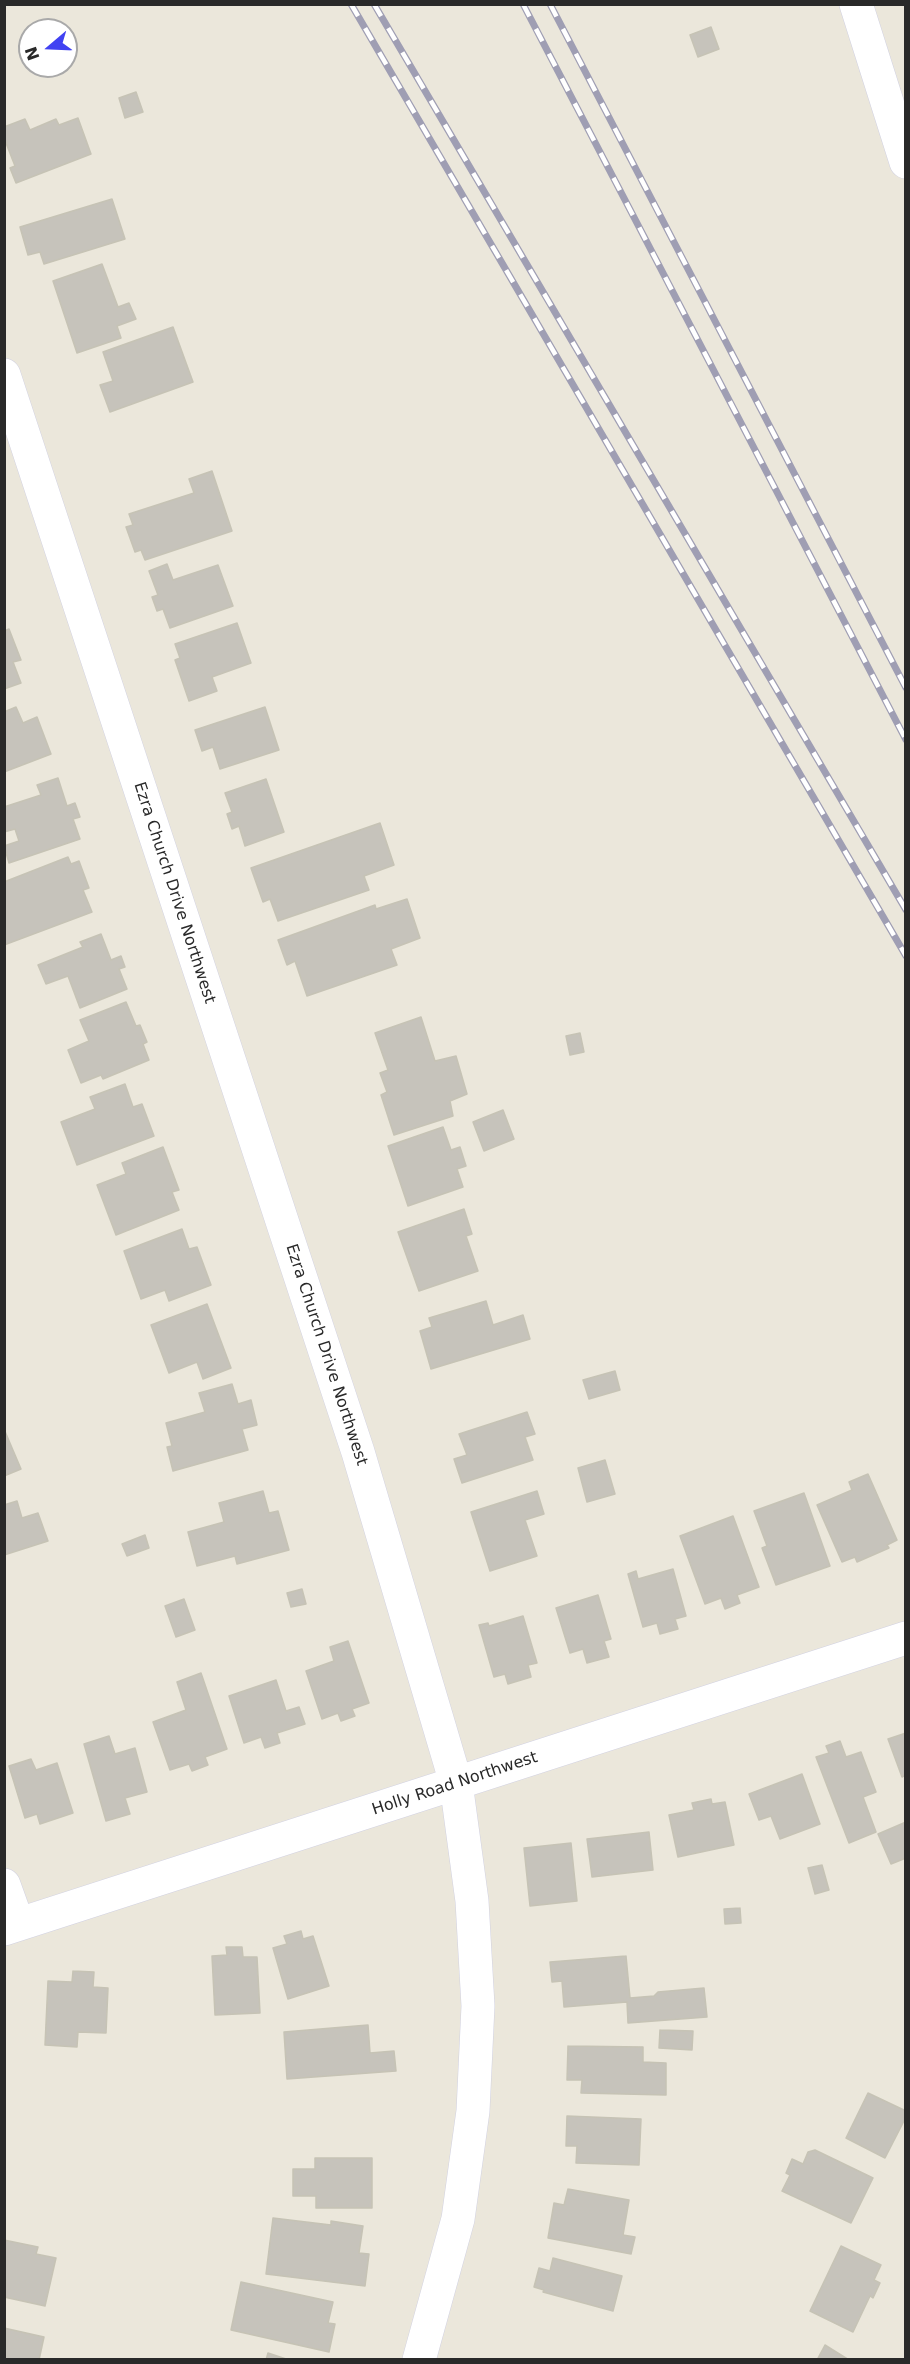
<!DOCTYPE html>
<style>
body{margin:0}
#map{position:relative;width:910px;height:2364px;overflow:hidden;background:#ebe7db;font-family:"DejaVu Sans",sans-serif}
canvas{display:block}
.frame{position:absolute;inset:0;border:6px solid #292929;pointer-events:none}
.north{position:absolute;left:18px;top:18px;width:60px;height:60px;box-sizing:border-box;background:#fff;border:2px solid #a9a9a9;border-radius:50%;rotate:251deg;font-size:16px;font-weight:700;line-height:24px;text-align:center;color:#292929}
.north::after{content:'';display:block;margin:auto;width:21px;height:27px;background:#4142f2;clip-path:polygon(50% 0,100% 100%,50% 72%,0 100%)}
</style>
<div id="map">
<canvas width="910" height="2364"></canvas>
<div class="frame"></div>
<div class="north">N</div>
</div>
<script>
const context = document.querySelector('canvas').getContext('2d');
context.lineJoin = 'round';
function fill(path, color) { context.fillStyle = color; context.fill(path, 'evenodd'); }
const shape = rows => new Path2D(rows.map(r => 'M' + r).join(''));
function trace(path, color, width, dash) { context.strokeStyle = color; context.lineWidth = width; context.lineCap = dash ? 'butt' : 'round'; context.setLineDash(dash || []); context.stroke(path); }
function label(font, color, halo, rows, align = 'center') {
  context.font = font + ' "DejaVu Sans",sans-serif'; context.lineWidth = 4.5; context.setLineDash([]); context.textBaseline = 'middle'; context.strokeStyle = halo; context.fillStyle = color; for (const [text, x, y, turn = 0] of rows) {
    context.save(); context.translate(x, y); context.rotate((+turn || 0) * Math.PI / 180); context.textAlign = isNaN(turn) ? turn : align; if (halo) context.strokeText(text, 0, 0); context.fillText(text, 0, 0); context.restore();
  }
}
const building = shape([
 [711,27,719,49,698,57,690,35,711,27],
 [136,92,143,112,125,118,119,98,136,92],
 [78,118,91,154,16,183,10,168,15,166,4,138,4,127,25,119,30,130,56,119,59,125,78,118],
 [112,199,125,239,44,264,40,252,28,255,20,227,112,199],
 [102,264,118,307,129,303,136,319,117,326,121,338,77,353,53,281,102,264],
 [173,327,193,382,110,412,100,385,113,381,103,352,173,327],
 [212,471,232,531,145,560,141,550,135,552,126,527,133,525,129,514,194,493,189,479,212,471],
 [167,564,173,580,218,565,233,606,170,628,163,609,157,611,152,597,158,595,149,571,167,564],
 [237,623,251,663,212,677,217,691,189,701,175,660,180,658,175,644,237,623],
 [9,629,21,660,13,662,21,683,4,689,4,631,9,629],
 [16,707,23,723,37,717,51,754,4,772,4,712,16,707],
 [265,707,279,750,220,769,213,747,202,751,195,730,265,707],
 [58,778,67,806,75,803,80,817,73,819,80,839,9,863,4,846,19,841,15,829,4,832,4,807,41,795,37,785,58,778],
 [266,779,284,832,245,846,239,826,232,829,227,814,232,812,225,793,266,779],
 [380,823,394,865,364,876,369,890,278,921,270,899,263,902,251,868,380,823],
 [68,857,71,864,79,861,89,888,83,890,92,912,4,945,4,882,68,857],
 [407,899,420,938,391,949,397,965,307,996,295,961,287,965,278,940,375,905,376,909,407,899],
 [101,934,111,960,121,956,125,967,119,969,127,989,80,1008,68,976,46,984,38,965,83,947,80,942,101,934],
 [126,1002,136,1026,140,1025,147,1042,143,1044,149,1060,103,1079,101,1075,81,1083,68,1050,89,1041,80,1020,126,1002],
 [421,1017,435,1061,456,1056,467,1094,450,1101,453,1116,394,1135,381,1095,387,1092,380,1073,388,1070,375,1033,421,1017],
 [580,1033,584,1052,570,1055,566,1036,580,1033],
 [125,1084,133,1107,142,1104,154,1136,77,1165,61,1122,95,1109,90,1097,125,1084],
 [503,1110,514,1139,484,1151,473,1122,503,1110],
 [443,1127,451,1150,460,1147,466,1166,457,1169,463,1187,408,1206,388,1146,443,1127],
 [163,1147,179,1190,172,1192,179,1210,116,1235,97,1185,126,1174,122,1163,163,1147],
 [464,1209,472,1234,466,1236,478,1271,419,1291,398,1232,464,1209],
 [182,1229,189,1249,197,1247,211,1285,169,1301,165,1290,141,1299,124,1251,182,1229],
 [486,1301,493,1325,523,1315,530,1339,431,1369,420,1331,432,1327,429,1318,486,1301],
 [207,1304,231,1368,203,1379,197,1362,169,1373,151,1325,207,1304],
 [615,1371,620,1390,589,1399,583,1380,615,1371],
 [232,1384,238,1404,251,1400,257,1425,242,1429,248,1450,173,1471,167,1447,172,1446,166,1423,205,1412,199,1393,232,1384],
 [527,1412,535,1434,525,1437,533,1460,462,1483,454,1459,467,1455,459,1434,527,1412],
 [4,1429,21,1469,4,1476,4,1429],
 [605,1460,615,1494,587,1502,578,1468,605,1460],
 [868,1474,897,1540,887,1545,889,1548,857,1562,855,1557,842,1562,817,1505,852,1490,849,1482,868,1474],
 [263,1491,269,1513,278,1511,289,1550,237,1564,235,1556,197,1566,188,1532,224,1522,219,1503,263,1491],
 [537,1491,544,1514,525,1520,537,1556,490,1571,471,1512,537,1491],
 [804,1493,830,1566,776,1585,762,1548,767,1546,754,1511,804,1493],
 [17,1501,22,1518,38,1513,48,1541,4,1555,4,1505,17,1501],
 [733,1516,759,1587,737,1595,740,1603,725,1609,721,1598,705,1604,680,1536,733,1516],
 [145,1535,149,1548,127,1556,122,1544,145,1535],
 [673,1569,686,1616,675,1619,678,1629,660,1634,657,1623,643,1627,628,1574,636,1571,638,1579,673,1569],
 [302,1589,306,1604,291,1607,287,1593,302,1589],
 [598,1595,611,1639,604,1641,609,1657,587,1663,583,1649,570,1653,556,1608,598,1595],
 [184,1599,195,1630,176,1637,165,1606,184,1599],
 [523,1616,537,1663,528,1665,531,1677,508,1684,505,1674,494,1677,479,1625,488,1623,489,1626,523,1616],
 [348,1641,369,1703,352,1709,355,1716,341,1721,338,1713,322,1719,306,1671,334,1661,330,1647,348,1641],
 [201,1673,227,1749,205,1757,208,1765,192,1771,189,1764,170,1770,153,1722,186,1710,177,1682,201,1673],
 [276,1680,286,1711,299,1707,305,1724,277,1733,280,1743,265,1748,261,1737,244,1743,229,1696,276,1680],
 [906,1733,906,1775,902,1777,888,1739,906,1733],
 [109,1736,115,1754,135,1748,147,1792,125,1798,130,1814,106,1821,84,1744,109,1736],
 [840,1741,846,1757,861,1752,876,1792,863,1797,876,1832,849,1843,816,1757,829,1753,826,1746,840,1741],
 [31,1759,36,1770,57,1763,73,1813,40,1824,37,1814,25,1818,9,1766,31,1759],
 [802,1774,820,1824,780,1839,771,1816,759,1820,749,1794,802,1774],
 [711,1799,712,1804,725,1802,734,1845,678,1857,669,1815,694,1810,692,1803,711,1799],
 [906,1822,906,1858,891,1864,878,1834,906,1822],
 [649,1832,653,1870,592,1877,587,1839,649,1832],
 [571,1843,577,1901,530,1906,524,1848,571,1843],
 [822,1865,829,1890,815,1894,808,1868,822,1865],
 [740,1908,741,1923,725,1924,724,1909,740,1908],
 [301,1931,303,1939,313,1936,329,1986,288,1999,273,1948,287,1944,284,1936,301,1931],
 [226,1947,242,1947,243,1957,257,1957,260,2013,215,2015,212,1956,227,1955,226,1947],
 [626,1956,630,1998,654,1996,658,1992,704,1988,707,2017,628,2023,627,2002,564,2007,562,1981,552,1982,550,1962,626,1956],
 [73,1971,94,1972,93,1987,108,1988,106,2033,78,2032,77,2047,45,2045,48,1981,72,1982,73,1971],
 [368,2025,370,2053,394,2051,396,2071,287,2079,284,2032,368,2025],
 [660,2030,693,2031,692,2050,659,2048,660,2030],
 [568,2046,643,2047,643,2062,666,2063,666,2095,581,2093,582,2080,567,2080,568,2046],
 [868,2093,906,2111,906,2117,885,2158,846,2138,868,2093],
 [567,2116,641,2119,639,2165,576,2163,577,2146,566,2146,567,2116],
 [815,2150,873,2178,851,2223,782,2191,790,2175,786,2173,792,2159,803,2164,808,2152,815,2150],
 [315,2158,372,2158,372,2208,316,2208,316,2196,293,2196,293,2169,315,2169,315,2158],
 [568,2189,629,2200,623,2235,635,2237,631,2254,548,2238,554,2203,564,2205,568,2189],
 [273,2218,331,2225,331,2221,363,2226,359,2253,369,2254,365,2286,266,2274,273,2218],
 [4,2240,38,2247,36,2254,56,2258,45,2306,4,2297,4,2240],
 [841,2246,881,2265,874,2280,880,2283,873,2298,870,2296,853,2332,810,2311,841,2246],
 [553,2258,622,2276,613,2311,543,2292,544,2290,534,2287,539,2268,550,2271,553,2258],
 [241,2282,333,2302,328,2323,335,2324,329,2352,231,2330,241,2282],
 [4,2328,44,2337,39,2360,4,2360,4,2328],
 [825,2345,849,2360,817,2360,825,2345],
 [268,2353,289,2360,266,2360,268,2353]
]);
fill(building, '#c6c3bb');
trace(building, '#c6c3b5', 1.5);
const street = shape([
 [856,4,906,162],
 [4,375,358,1452,456,1783,472,1901,478,2006,473,2111,458,2219,419,2360],
 [4,1885,18,1924],
 [4,1929,906,1638]
]);
trace(street, '#d1d1e1', 34);
trace(street, '#fff', 33);
const rail = shape([
 [351,4,906,956],
 [374,4,906,910],
 [523,4,906,740],
 [550,4,906,688]
]);
trace(rail, '#9f9eb3', 7);
trace(rail, '#fff', 4.5, [14]);
label('16px', '#292929', '#fff', [
 ["Ezra Church Drive Northwest",174,893,72],
 ["Ezra Church Drive Northwest",326,1355,72],
 ["Holly Road Northwest",455,1784,-18]
]);
</script>
